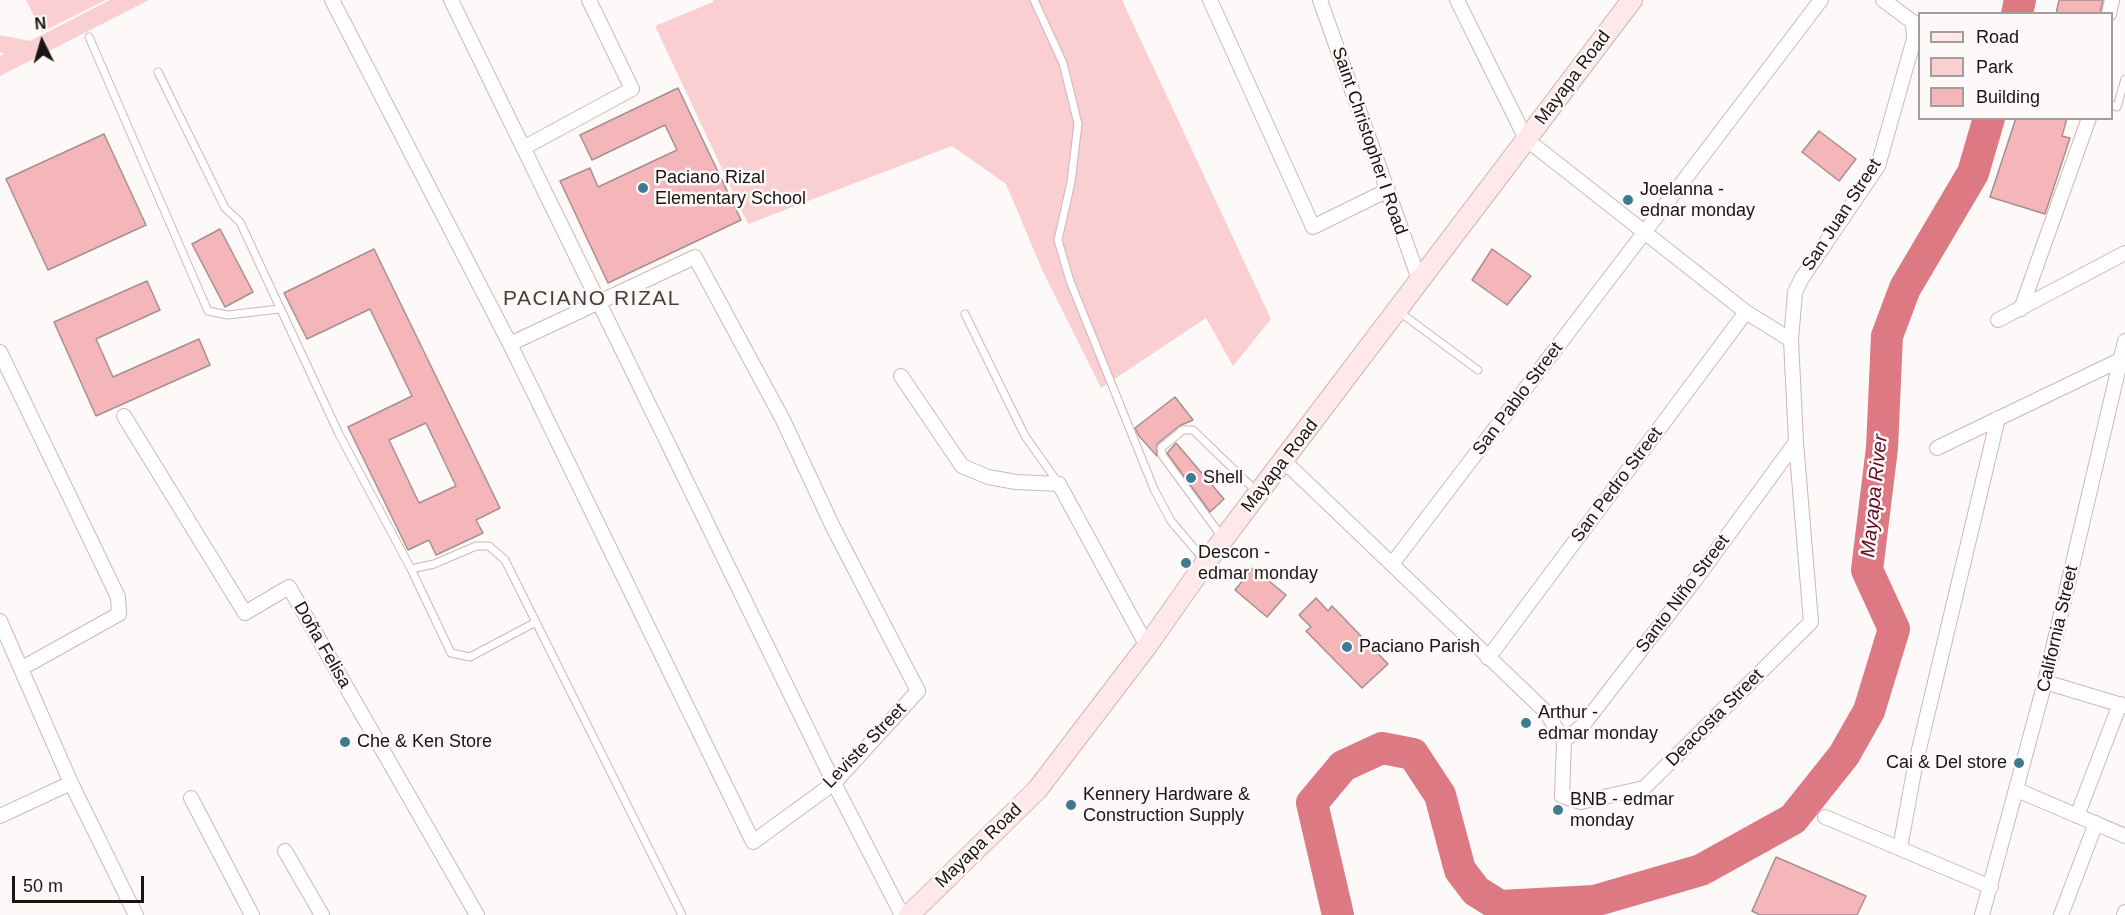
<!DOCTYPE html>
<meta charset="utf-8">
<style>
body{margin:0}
#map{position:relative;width:2125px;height:915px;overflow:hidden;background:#fef9f9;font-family:Helvetica,sans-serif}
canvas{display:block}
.legend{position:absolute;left:1918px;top:12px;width:195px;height:108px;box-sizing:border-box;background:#fef9f9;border:2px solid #a49d9d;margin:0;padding:8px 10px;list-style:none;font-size:18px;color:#1c1313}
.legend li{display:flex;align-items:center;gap:12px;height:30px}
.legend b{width:30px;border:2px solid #a49d9d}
.north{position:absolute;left:12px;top:12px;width:60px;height:60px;-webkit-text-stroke:4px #fef9f9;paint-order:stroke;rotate:355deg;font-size:16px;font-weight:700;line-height:24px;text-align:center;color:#1c1313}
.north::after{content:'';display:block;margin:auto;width:21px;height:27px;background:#1c1313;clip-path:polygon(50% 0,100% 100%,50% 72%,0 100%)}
.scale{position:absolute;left:12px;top:876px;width:132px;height:27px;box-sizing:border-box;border:3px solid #1c1313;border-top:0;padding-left:8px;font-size:18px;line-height:21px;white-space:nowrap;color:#1c1313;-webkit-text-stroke:4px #fef9f9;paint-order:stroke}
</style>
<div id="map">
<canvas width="2125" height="915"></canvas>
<ul class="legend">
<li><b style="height:8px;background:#ffe8ea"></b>Road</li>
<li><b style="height:16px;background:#f9cfd1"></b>Park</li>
<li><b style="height:16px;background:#f5b6ba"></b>Building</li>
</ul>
<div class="north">N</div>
<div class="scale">50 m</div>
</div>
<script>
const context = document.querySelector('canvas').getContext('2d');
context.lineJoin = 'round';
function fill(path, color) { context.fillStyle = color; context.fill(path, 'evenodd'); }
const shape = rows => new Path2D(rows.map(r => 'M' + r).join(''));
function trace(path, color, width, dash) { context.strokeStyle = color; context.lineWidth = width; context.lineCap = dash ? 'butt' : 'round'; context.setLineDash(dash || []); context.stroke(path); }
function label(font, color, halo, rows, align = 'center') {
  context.font = font + ' Helvetica,sans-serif'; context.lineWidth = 5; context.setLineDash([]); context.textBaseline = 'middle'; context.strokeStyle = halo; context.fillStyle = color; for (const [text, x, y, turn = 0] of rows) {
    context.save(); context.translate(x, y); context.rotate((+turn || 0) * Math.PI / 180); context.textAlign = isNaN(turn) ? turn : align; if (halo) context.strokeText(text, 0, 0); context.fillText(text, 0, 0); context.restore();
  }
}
fill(shape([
 [26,0,106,0,42,32],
 [110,0,149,0,0,76,0,56,4,54,0,52,0,35,30,41],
 [713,0,1122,0,1271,319,1233,366,1206,318,1101,388,1043,272,1006,184,952,146,748,224,655,26,713,2]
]), '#f9cfd1');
trace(shape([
 [2017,14,2020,0],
 [1338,915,1312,803,1343,766,1382,748,1413,754,1440,795,1460,870,1476,891,1500,906,1594,901,1701,870,1793,819,1844,755,1869,711,1894,629,1867,570,1882,448,1887,336,1905,288,1973,173,1989,118]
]), '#dc7983', 32);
const building = shape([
 [2059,0,2103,0,2100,14,2056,14,2059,0],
 [678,88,741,220,608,283,560,181,590,168,598,187,677,150,665,125,592,160,580,135,678,88],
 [2016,118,2067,118,2062,136,2070,138,2045,214,1990,197,2016,118],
 [1819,131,1856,159,1839,181,1802,152,1819,131],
 [104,134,146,225,48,270,6,179,104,134],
 [220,229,253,292,225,307,192,244,220,229],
 [374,249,500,508,476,520,483,533,436,555,429,540,408,550,348,427,412,396,370,309,307,339,284,293,374,249],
 [426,423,456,486,419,503,389,440,426,423],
 [1492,249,1531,276,1507,305,1472,280,1492,249],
 [147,281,160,310,96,339,113,377,199,339,210,365,96,416,54,322,147,281],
 [1175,397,1193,420,1179,426,1157,444,1157,456,1139,436,1135,428,1175,397],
 [1176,443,1224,499,1210,512,1167,453,1176,443],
 [1253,568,1286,595,1267,617,1235,590,1253,568],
 [1316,598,1328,611,1332,606,1388,664,1362,688,1306,631,1311,627,1299,615,1316,598],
 [1776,857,1866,896,1857,915,1760,915,1752,911,1776,857]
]);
fill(building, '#f5b6ba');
trace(building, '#a78e8f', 1.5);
const service = shape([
 [1034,0,1063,63,1078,124,1071,182,1058,240,1070,281,1154,489,1171,521,1205,561],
 [89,37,208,311,228,315,279,309],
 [158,72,225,208,240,222,339,434,411,569,451,653,470,657,536,622],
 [2112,105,2117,107,2125,79],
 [1398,311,1478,370],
 [965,314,1025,436,1059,484],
 [1222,537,1162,455,1161,448,1183,430,1193,430,1256,491],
 [411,569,434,564,476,546,489,546,505,560,682,915]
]);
const minor = shape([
 [332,0,510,344,753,842,834,783,918,691,833,527,783,420,695,257,510,344],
 [451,0,834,783,902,915],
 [1210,0,1313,227,1388,190],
 [1320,0,1420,282],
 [2109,14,2112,0],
 [525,147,632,89,589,0],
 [2021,309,2089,118],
 [1998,320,2125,253],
 [1791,340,1795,292,1802,278,1878,166,1914,39,1913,22,1883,0],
 [0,352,118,597,119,614,22,668],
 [901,376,962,466,988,477,1016,482,1059,484,1147,646],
 [124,416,245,613,289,587,477,915],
 [1937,448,2120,360],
 [1284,461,1546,712,1564,741,1562,796,1581,802,1644,788,1811,622,1796,442,1791,340,1746,312,1526,139,1457,0],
 [1392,564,1821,0],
 [0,621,71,783,136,915],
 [1488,658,1746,312],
 [2045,682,2125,706],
 [1564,741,1583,725,1695,580,1796,442],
 [2017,790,2125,836],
 [191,798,252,915],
 [0,816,71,783],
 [2077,816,2120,704],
 [1825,817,1991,887],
 [1900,848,1915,766,1998,418],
 [285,851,322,915],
 [1982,915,2045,682,2125,341],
 [2061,915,2096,823],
 [2124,915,2125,912]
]);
const secondary = shape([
 [909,915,1037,790,1147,646,1206,562,1632,0]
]);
trace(service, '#d0b6b7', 9);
trace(minor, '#d0b6b7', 16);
trace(secondary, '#d0b6b7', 22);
trace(service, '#fff', 7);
trace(minor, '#fff', 14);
trace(secondary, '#ffe8ea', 20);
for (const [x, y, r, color] of [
 [643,188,6,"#3e7b91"],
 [1628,200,6,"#3e7b91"],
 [1191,478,6,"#3e7b91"],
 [1186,563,6,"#3e7b91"],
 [1347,647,6,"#3e7b91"],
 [1526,723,6,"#3e7b91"],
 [345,742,6,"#3e7b91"],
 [2019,763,6,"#3e7b91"],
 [1071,805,6,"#3e7b91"],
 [1558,810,6,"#3e7b91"]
]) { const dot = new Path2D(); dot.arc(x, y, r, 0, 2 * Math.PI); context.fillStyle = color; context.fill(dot); trace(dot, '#fef9f9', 2); }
label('18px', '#1c1313', '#fef9f9', [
 ["Mayapa Road",1573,78,-53],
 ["Saint Christopher I Road",1369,141,71],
 ["San Juan Street",1842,215,-57],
 ["San Pablo Street",1518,399,-53],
 ["Mayapa Road",1280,466,-52],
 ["San Pedro Street",1617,485,-53],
 ["Santo Niño Street",1683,594,-53],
 ["California Street",2058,629,-77],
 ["Doña Felisa",322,645,60],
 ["Deacosta Street",1715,718,-45],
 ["Leviste Street",865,746,-46],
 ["Mayapa Road",979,846,-44]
]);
label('18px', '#1c1313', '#fef9f9', [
 ["Paciano Rizal",655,178],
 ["Elementary School",655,199],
 ["Joelanna -",1640,190],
 ["ednar monday",1640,211],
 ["Shell",1203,478],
 ["Descon -",1198,553],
 ["edmar monday",1198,574],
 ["Paciano Parish",1359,647],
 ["Arthur -",1538,713],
 ["edmar monday",1538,734],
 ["Che & Ken Store",357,742],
 ["Cai & Del store",2007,763,"right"],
 ["Kennery Hardware &",1083,795],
 ["Construction Supply",1083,816],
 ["BNB - edmar",1570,800],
 ["monday",1570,821]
], 'left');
label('italic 20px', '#650a21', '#fef9f9', [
 ["Mayapa River",1875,496,-84]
]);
context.letterSpacing = '1.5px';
label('21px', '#513c3d', '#fef9f9', [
 ["PACIANO RIZAL",592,299]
]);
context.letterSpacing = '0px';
</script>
